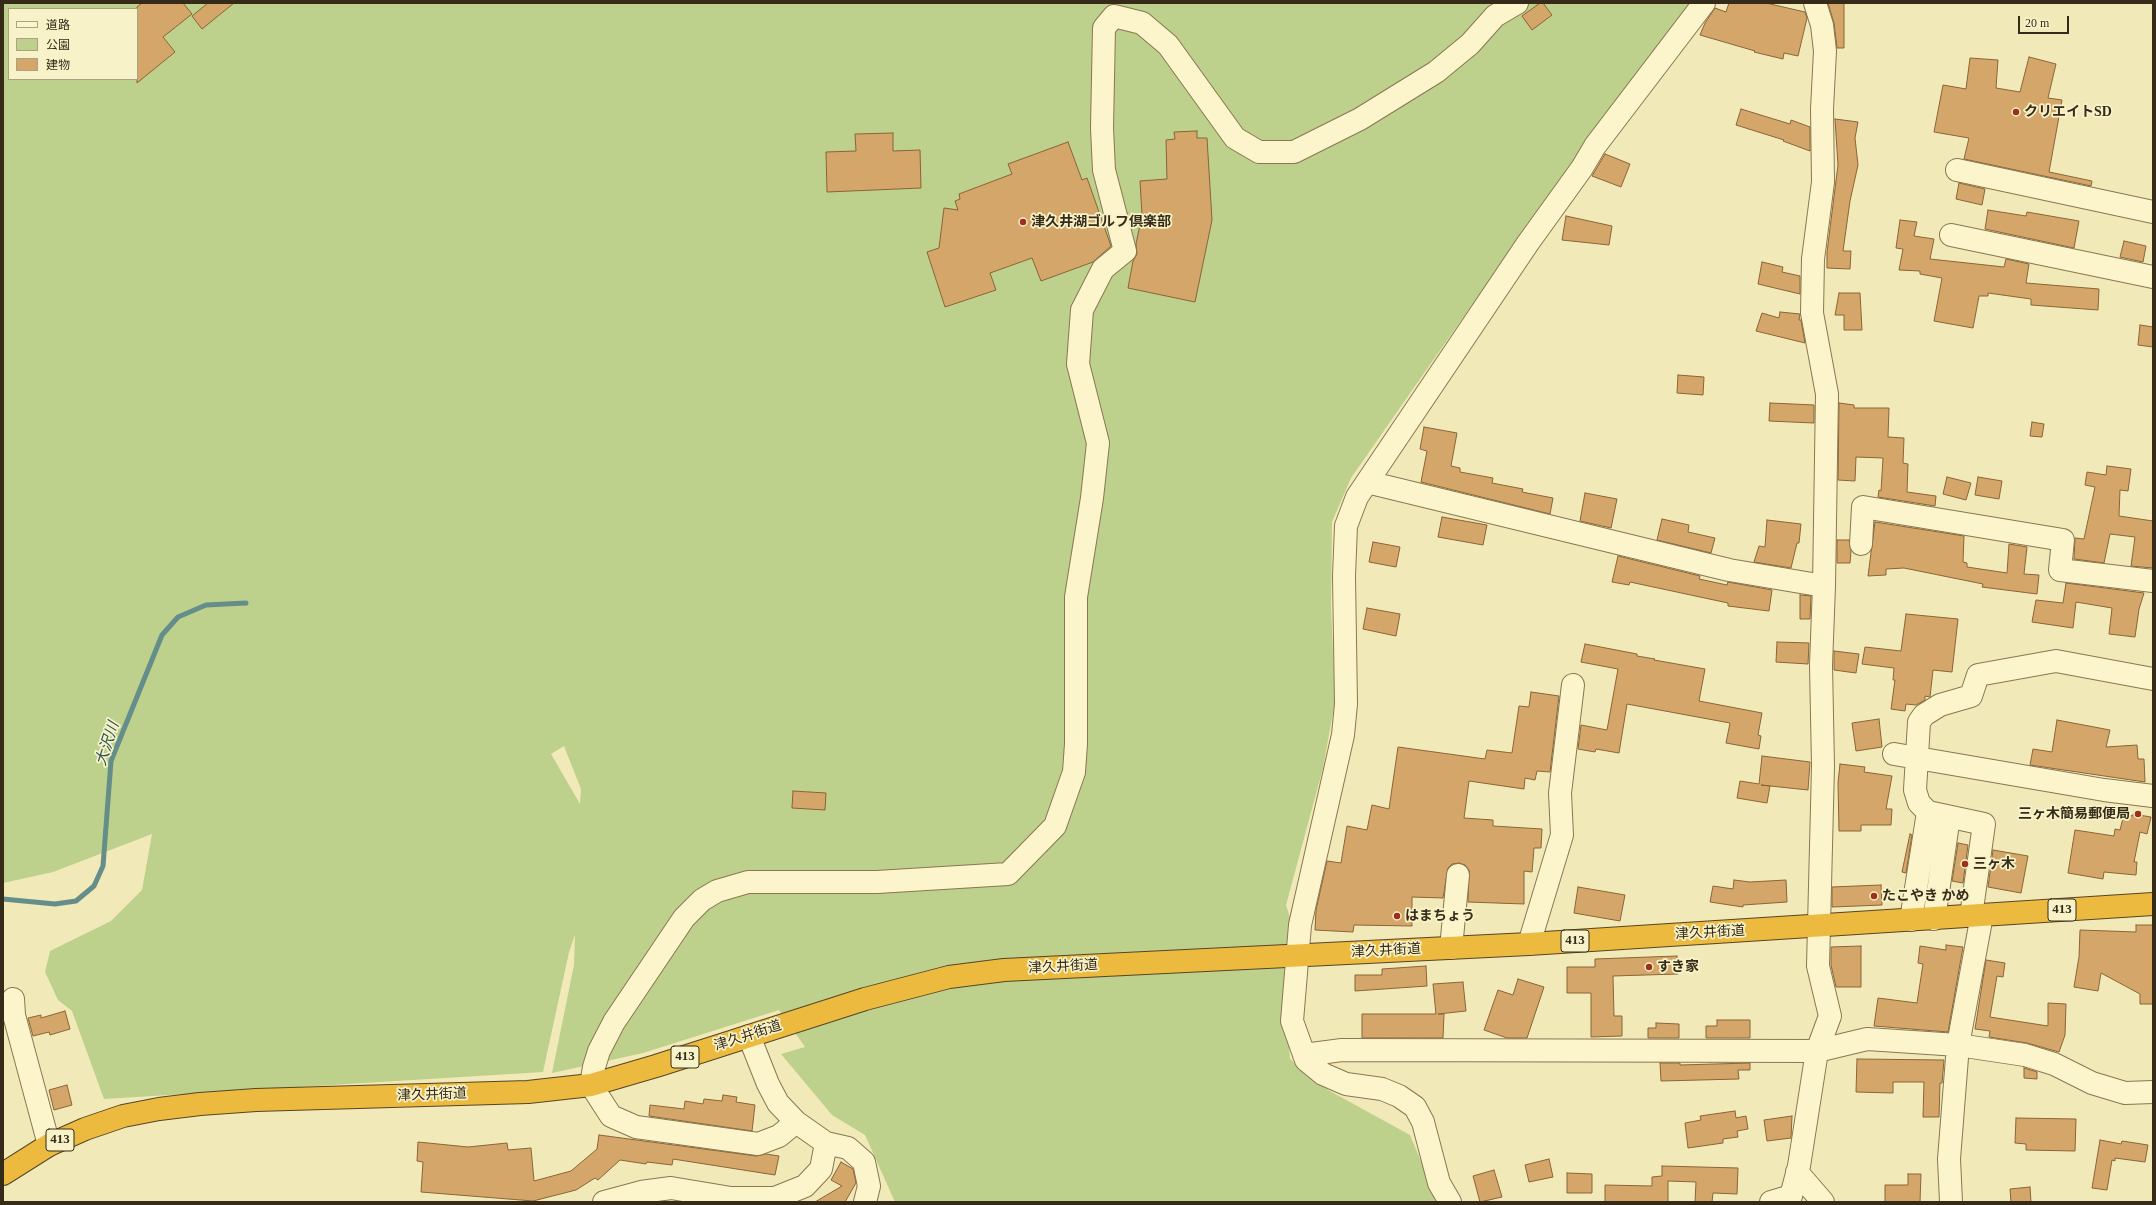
<!DOCTYPE html>
<meta charset="utf-8">
<style>
body{margin:0}
#map{position:relative;width:2156px;height:1205px;overflow:hidden;background:#f2e9b8;font-family:"Times New Roman","Noto Sans JP",serif}
canvas{display:block}
.frame{position:absolute;inset:0;border:4px solid #362b19;pointer-events:none}
.legend{position:absolute;left:8px;top:8px;width:130px;height:72px;box-sizing:border-box;background:#f8f2c8;border:1px solid #aaa282;margin:0;padding:5px 7px;list-style:none;font-size:12px;color:#362b19}
.legend li{display:flex;align-items:center;gap:8px;height:20px}
.legend b{width:20px;border:1px solid #aaa282}
.scale{position:absolute;left:2018px;top:16px;width:51px;height:18px;box-sizing:border-box;border:2px solid #362b19;border-top:0;padding-left:5px;font-size:12px;line-height:14px;white-space:nowrap;color:#362b19;-webkit-text-stroke:3px #f8f2c8;paint-order:stroke}
</style>
<div id="map">
<canvas width="2156" height="1205"></canvas>
<div class="frame"></div>
<ul class="legend">
<li><b style="height:5px;background:#fcf5cb"></b>道路</li>
<li><b style="height:11px;background:#bdd08c"></b>公園</li>
<li><b style="height:11px;background:#d4a66a"></b>建物</li>
</ul>
<div class="scale">20 m</div>
</div>
<script>
const context = document.querySelector('canvas').getContext('2d');
context.lineJoin = 'round';
function fill(path, color) { context.fillStyle = color; context.fill(path, 'evenodd'); }
const shape = rows => new Path2D(rows.map(r => 'M' + r).join(''));
function trace(path, color, width, dash) { context.strokeStyle = color; context.lineWidth = width; context.lineCap = dash ? 'butt' : 'round'; context.setLineDash(dash || []); context.stroke(path); }
function label(font, color, halo, rows, align = 'center') {
  context.font = font + ' "Times New Roman","Noto Sans JP",serif'; context.lineWidth = 3.5; context.setLineDash([]); context.textBaseline = 'middle'; context.strokeStyle = halo; context.fillStyle = color; for (const [text, x, y, turn = 0] of rows) {
    context.save(); context.translate(x, y); context.rotate((+turn || 0) * Math.PI / 180); context.textAlign = isNaN(turn) ? turn : align; if (halo) context.strokeText(text, 0, 0); context.fillText(text, 0, 0); context.restore();
  }
}
fill(shape([
 [3,3,1695,3,1587,143,1450,336,1351,478,1332,522,1331,605,1335,701,1323,768,1286,905,1298,943,1283,945,1290,1059,1328,1090,1410,1135,1438,1202,895,1202,865,1135,832,1115,781,1054,805,1047,779,1010,643,1053,552,1073,574,965,575,935,569,952,543,1072,104,1099,72,1011,58,1000,45,972,50,951,111,921,142,890,152,834,53,872,3,883],
 [9,9,137,9,137,79,9,79],
 [564,746,581,789,580,804,551,754]
]), '#bdd08c');
trace(shape([
 [3,899,55,904,76,901,94,886,103,866,111,761,162,635,178,617,206,605,246,603]
]), '#658e8b', 5);
const building = shape([
 [142,3,183,3,192,14,163,37,175,52,137,83,137,7,142,3],
 [208,3,234,3,202,29,192,16,208,3],
 [1540,3,1543,3,1552,15,1532,30,1522,16,1540,3],
 [1729,3,1766,3,1805,12,1807,18,1798,56,1784,53,1783,59,1754,52,1755,51,1700,35,1705,23,1715,8,1726,12,1729,3],
 [1828,3,1844,3,1844,48,1837,48,1834,23,1828,3],
 [2029,57,2056,64,2048,98,2062,100,2049,172,2092,181,2091,186,1964,159,1969,138,1934,132,1943,85,1966,89,1970,58,1998,60,1996,88,2020,92,2029,57],
 [1741,109,1790,124,1791,120,1810,127,1810,151,1783,141,1784,140,1736,125,1741,109],
 [1835,119,1858,122,1855,138,1858,165,1850,201,1843,251,1851,251,1850,269,1827,268,1827,252,1838,165,1835,119],
 [1197,131,1197,138,1207,138,1212,220,1195,302,1128,288,1133,261,1137,254,1136,244,1142,215,1140,181,1167,179,1166,140,1175,139,1174,132,1197,131],
 [893,133,893,151,920,150,921,188,827,192,826,152,856,151,855,134,893,133],
 [1068,142,1082,180,1087,178,1111,246,1093,262,1041,281,1032,258,990,273,996,290,945,307,927,252,939,248,944,208,958,210,955,201,960,199,959,194,1012,174,1008,164,1068,142],
 [1605,154,1630,164,1621,187,1592,176,1605,154],
 [1959,183,1985,189,1982,205,1956,199,1959,183],
 [1988,210,2026,216,2027,212,2079,221,2074,248,1985,229,1988,210],
 [1566,216,1612,226,1609,245,1562,240,1566,216],
 [1900,220,1917,222,1914,236,1934,239,1930,259,2004,267,2006,259,2029,264,2026,283,2099,289,2098,310,2031,305,2031,299,1988,293,1988,296,1979,296,1973,328,1934,321,1942,278,1920,274,1920,271,1899,270,1903,249,1896,248,1900,220],
 [2124,241,2146,246,2143,262,2120,257,2124,241],
 [1762,262,1783,267,1782,272,1800,276,1800,294,1758,284,1762,262],
 [1839,293,1860,293,1862,330,1844,330,1844,315,1835,315,1839,293],
 [1780,312,1800,314,1799,320,1801,320,1805,343,1756,331,1762,313,1779,318,1780,312],
 [2140,325,2153,327,2153,347,2138,345,2140,325],
 [1678,375,1704,377,1703,395,1677,393,1678,375],
 [1770,403,1814,405,1814,423,1769,421,1770,403],
 [1839,403,1854,405,1854,408,1889,408,1888,437,1904,438,1903,463,1908,464,1907,492,1936,496,1935,506,1878,497,1879,490,1881,491,1883,458,1856,457,1855,481,1838,480,1839,403],
 [2032,422,2044,424,2042,437,2030,436,2032,422],
 [1424,427,1457,433,1451,466,1460,468,1460,472,1493,478,1492,483,1523,489,1522,492,1553,498,1550,514,1421,482,1427,451,1420,449,1424,427],
 [2107,466,2131,469,2128,491,2120,490,2119,516,2153,521,2153,568,2131,566,2135,537,2110,534,2104,563,2074,559,2075,538,2084,539,2095,487,2085,485,2087,472,2106,475,2107,466],
 [1947,477,1971,483,1966,500,1943,494,1947,477],
 [1978,477,2002,481,1999,499,1975,495,1978,477],
 [1585,493,1617,499,1611,528,1580,521,1585,493],
 [1442,517,1487,525,1483,545,1438,537,1442,517],
 [1662,519,1689,525,1688,532,1715,538,1711,553,1657,540,1662,519],
 [1767,520,1801,524,1799,543,1797,543,1791,568,1754,562,1759,546,1765,547,1767,520],
 [1875,522,1964,536,1963,562,1967,563,1967,567,2007,573,2009,544,2027,547,2024,574,2039,575,2037,594,1982,587,1983,584,1904,568,1886,569,1886,575,1868,576,1875,522],
 [1837,540,1849,540,1851,551,1850,563,1837,563,1837,540],
 [1373,542,1400,547,1396,567,1369,562,1373,542],
 [1618,556,1700,576,1699,579,1727,585,1728,582,1772,590,1769,611,1728,606,1728,603,1630,582,1629,585,1612,582,1618,556],
 [2066,583,2144,593,2139,609,2135,637,2109,634,2112,608,2076,602,2073,628,2032,622,2036,600,2063,603,2066,583],
 [1800,595,1811,596,1810,619,1800,619,1800,595],
 [1367,608,1400,614,1396,636,1363,629,1367,608],
 [1906,614,1958,619,1952,672,1933,670,1930,697,1925,696,1925,700,1916,705,1906,704,1905,711,1891,709,1895,680,1893,680,1894,668,1862,664,1865,647,1901,651,1906,614],
 [1777,642,1809,643,1808,664,1776,662,1777,642],
 [1585,644,1637,654,1637,656,1655,659,1654,660,1705,669,1699,701,1762,713,1758,735,1761,736,1759,749,1726,743,1730,723,1627,704,1619,753,1596,749,1595,752,1578,749,1581,725,1607,730,1618,669,1581,662,1585,644],
 [1834,651,1859,654,1856,673,1834,670,1834,651],
 [1531,692,1559,696,1550,772,1537,771,1535,780,1525,778,1524,789,1469,781,1464,818,1493,820,1493,826,1542,829,1541,848,1534,848,1532,872,1524,871,1524,904,1468,902,1469,870,1465,865,1459,863,1452,864,1448,868,1443,898,1412,897,1412,926,1354,925,1353,932,1315,930,1316,910,1327,861,1341,863,1347,826,1367,830,1372,805,1389,809,1398,747,1485,759,1487,750,1512,753,1519,706,1529,707,1531,692],
 [1879,719,1882,747,1856,751,1852,723,1879,719],
 [2057,720,2110,730,2106,747,2137,745,2138,759,2144,759,2145,782,2030,765,2033,749,2052,752,2057,720],
 [1762,756,1810,762,1808,790,1761,785,1770,786,1767,803,1737,798,1740,781,1759,784,1762,756],
 [1840,764,1865,767,1864,772,1892,776,1886,809,1892,809,1891,825,1861,825,1861,831,1839,831,1838,783,1840,764],
 [793,791,826,793,825,810,792,808,793,791],
 [2124,814,2133,816,2133,814,2151,817,2147,834,2140,832,2134,862,2137,862,2136,875,2104,872,2103,879,2068,873,2075,830,2114,836,2115,829,2120,830,2124,814],
 [1910,834,1912,835,1906,873,1902,872,1910,834],
 [1958,843,1968,845,1963,883,1952,881,1958,843],
 [1993,850,2028,856,2021,893,1988,887,1993,850],
 [1734,880,1750,882,1786,880,1787,902,1743,905,1743,907,1710,902,1713,886,1733,889,1734,880],
 [1881,885,1882,905,1832,907,1832,887,1881,885],
 [1578,887,1625,895,1620,921,1574,913,1578,887],
 [2136,925,2153,925,2153,1004,2140,1004,2140,994,2101,973,2098,991,2074,987,2079,957,2080,930,2136,932,2136,925],
 [1946,945,1963,947,1948,1032,1874,1026,1878,998,1917,1003,1923,964,1918,963,1920,946,1946,950,1946,945],
 [1861,946,1861,987,1836,987,1831,965,1831,947,1861,946],
 [1677,956,1678,974,1613,976,1614,1016,1622,1016,1622,1036,1591,1037,1591,993,1567,993,1567,967,1595,967,1595,959,1677,956],
 [1986,960,2005,963,2003,977,1997,976,1990,1017,2048,1026,2048,1003,2066,1004,2065,1035,2059,1052,2027,1043,1989,1037,1990,1031,1975,1029,1986,960],
 [1426,966,1427,986,1355,991,1355,975,1382,975,1382,969,1426,966],
 [1518,979,1544,987,1527,1038,1507,1038,1484,1030,1498,990,1513,995,1518,979],
 [1463,982,1466,1011,1438,1014,1444,1014,1443,1038,1362,1038,1362,1014,1436,1014,1433,984,1463,982],
 [65,1011,70,1029,50,1035,49,1032,33,1036,28,1018,41,1015,41,1018,65,1011],
 [1717,1020,1750,1020,1750,1038,1706,1038,1706,1026,1717,1026,1717,1020],
 [1656,1023,1679,1024,1679,1038,1648,1038,1648,1028,1656,1028,1656,1023],
 [1857,1059,1944,1060,1942,1083,1940,1083,1939,1117,1923,1117,1924,1082,1893,1082,1893,1093,1856,1092,1857,1059],
 [1660,1063,1680,1063,1680,1065,1750,1063,1750,1070,1738,1070,1739,1079,1661,1081,1660,1063],
 [2024,1068,2037,1072,2037,1079,2024,1078,2024,1068],
 [67,1085,72,1105,54,1110,49,1090,67,1085],
 [723,1095,737,1097,736,1102,755,1105,752,1131,649,1116,650,1105,684,1109,685,1101,703,1104,704,1099,722,1101,723,1095],
 [1735,1111,1736,1118,1746,1116,1748,1129,1737,1131,1738,1137,1723,1139,1723,1143,1688,1148,1685,1123,1701,1120,1700,1116,1735,1111],
 [1792,1116,1791,1138,1767,1141,1764,1120,1792,1116],
 [2016,1118,2076,1119,2075,1151,2026,1150,2026,1144,2015,1143,2016,1118],
 [599,1135,756,1156,766,1154,779,1156,775,1175,673,1159,672,1165,647,1162,646,1164,620,1160,598,1180,595,1178,576,1190,533,1201,421,1192,423,1162,417,1161,418,1142,468,1147,507,1143,508,1150,531,1148,534,1181,571,1171,597,1149,599,1135],
 [2100,1140,2121,1144,2122,1141,2148,1145,2145,1162,2115,1158,2115,1161,2112,1160,2107,1190,2092,1188,2100,1140],
 [1549,1159,1553,1177,1529,1182,1525,1165,1549,1159],
 [841,1162,853,1169,856,1183,845,1202,815,1202,842,1186,831,1180,841,1162],
 [1662,1166,1738,1168,1737,1194,1713,1193,1712,1202,1695,1202,1696,1182,1668,1181,1668,1202,1605,1202,1605,1185,1652,1186,1652,1177,1662,1176,1662,1166],
 [1494,1170,1502,1197,1480,1202,1473,1176,1494,1170],
 [1567,1173,1592,1174,1592,1193,1567,1193,1567,1173],
 [1908,1174,1921,1174,1920,1202,1885,1202,1885,1185,1908,1185,1908,1174],
 [2030,1187,2031,1202,2011,1202,2010,1189,2030,1187]
]);
fill(building, '#d4a66a');
trace(building, '#8a6436', 1);
const minor = shape([
 [1957,170,2153,212],
 [1951,235,2153,277],
 [1367,482,1729,570,1824,586],
 [1861,544,1863,507,2063,540,2060,570,2153,581],
 [1894,754,2104,790,2153,796],
 [1971,916,1984,824,1928,812,1919,803,1915,790,1919,722,1924,715,1940,705,1971,696,1978,675,2056,661,2153,679],
 [1934,919,1949,817],
 [1911,920,1928,812],
 [1529,944,1562,835,1560,793,1573,685],
 [1451,948,1458,875],
 [13,999,14,1015,49,1145],
 [749,1036,768,1084,778,1103,796,1122,826,1143,848,1148,864,1162,869,1186,865,1202],
 [1304,1055,1342,1050,1817,1051,1867,1039,1958,1045,2025,1055,2054,1064,2092,1083,2125,1093,2153,1092],
 [796,1122,779,1136,758,1144,636,1127,611,1116,591,1085,594,1067,599,1051,614,1022,684,918,702,900,717,891,748,882,877,882,1008,874,1055,826,1074,772,1076,744,1076,597,1092,498,1098,443,1078,364,1082,310,1103,269,1125,251,1104,170,1102,128,1104,28,1114,16,1142,23,1168,45,1235,138,1259,152,1294,152,1360,119,1436,72,1470,44,1495,16,1517,3],
 [1797,1172,1823,1202],
 [1791,1196,1799,1166,1817,1051,1830,1016,1818,966,1823,766,1821,665,1824,586,1827,394,1812,313,1813,259,1823,182,1822,109,1825,51,1822,25,1815,3],
 [604,1202,641,1192,671,1188,731,1198,775,1198,805,1186,821,1169,826,1143],
 [1450,1202,1439,1183,1423,1122,1415,1107,1399,1096,1382,1089,1346,1084,1323,1074,1306,1060,1292,1021,1300,925,1343,735,1346,704,1344,576,1346,526,1357,497,1528,243,1582,168,1595,146,1704,3],
 [1771,1202,1791,1196],
 [1951,1202,1949,1159,1958,1045,1982,915]
]);
const highway = shape([
 [3,1174,49,1145,85,1129,123,1116,159,1109,200,1104,256,1100,528,1092,591,1085,656,1066,865,999,949,977,1004,970,1529,944,2153,904]
]);
trace(minor, '#897752', 24);
trace(highway, '#554427', 24);
trace(minor, '#fcf5cb', 22);
trace(highway, '#ecba3e', 22);
for (const [x, y, r, color] of [
 [2016,112,4,"#9d2f1d"],
 [1023,222,4,"#9d2f1d"],
 [2138,814,4,"#9d2f1d"],
 [1965,864,4,"#9d2f1d"],
 [1874,896,4,"#9d2f1d"],
 [1397,916,4,"#9d2f1d"],
 [1649,967,4,"#9d2f1d"]
]) { const dot = new Path2D(); dot.arc(x, y, r, 0, 2 * Math.PI); context.fillStyle = color; context.fill(dot); trace(dot, '#f8f2c8', 1.5); }
for (const [x, y, w] of [
 [2062,910,28],
 [1575,941,28],
 [685,1057,28],
 [60,1140,28]
]) { const box = new Path2D(); box.roundRect(x - w / 2, y - 11, w, 22, 3); context.fillStyle = '#f8f2c8'; context.fill(box); trace(box, '#362b19', 1); }
label('bold 13px', '#362b19', null, [
 ["413",2062,910],
 ["413",1575,941],
 ["413",685,1057],
 ["413",60,1140]
]);
label('bold 14px', '#362b19', '#f8f2c8', [
 ["クリエイトSD",2024,112],
 ["津久井湖ゴルフ倶楽部",1031,222],
 ["三ヶ木簡易郵便局",2130,814,"right"],
 ["三ヶ木",1973,864],
 ["たこやき かめ",1882,896],
 ["はまちょう",1405,916],
 ["すき家",1657,967]
], 'left');
label('14px', '#362b19', '#f8f2c8', [
 ["津久井街道",1710,933,-3],
 ["津久井街道",1386,951,-3],
 ["津久井街道",1063,967,-3],
 ["津久井街道",748,1036,-18],
 ["津久井街道",432,1095,-2]
]);
label('italic 15px', '#265357', '#f8f2c8', [
 ["大沢川",108,744,-72]
]);
</script>
